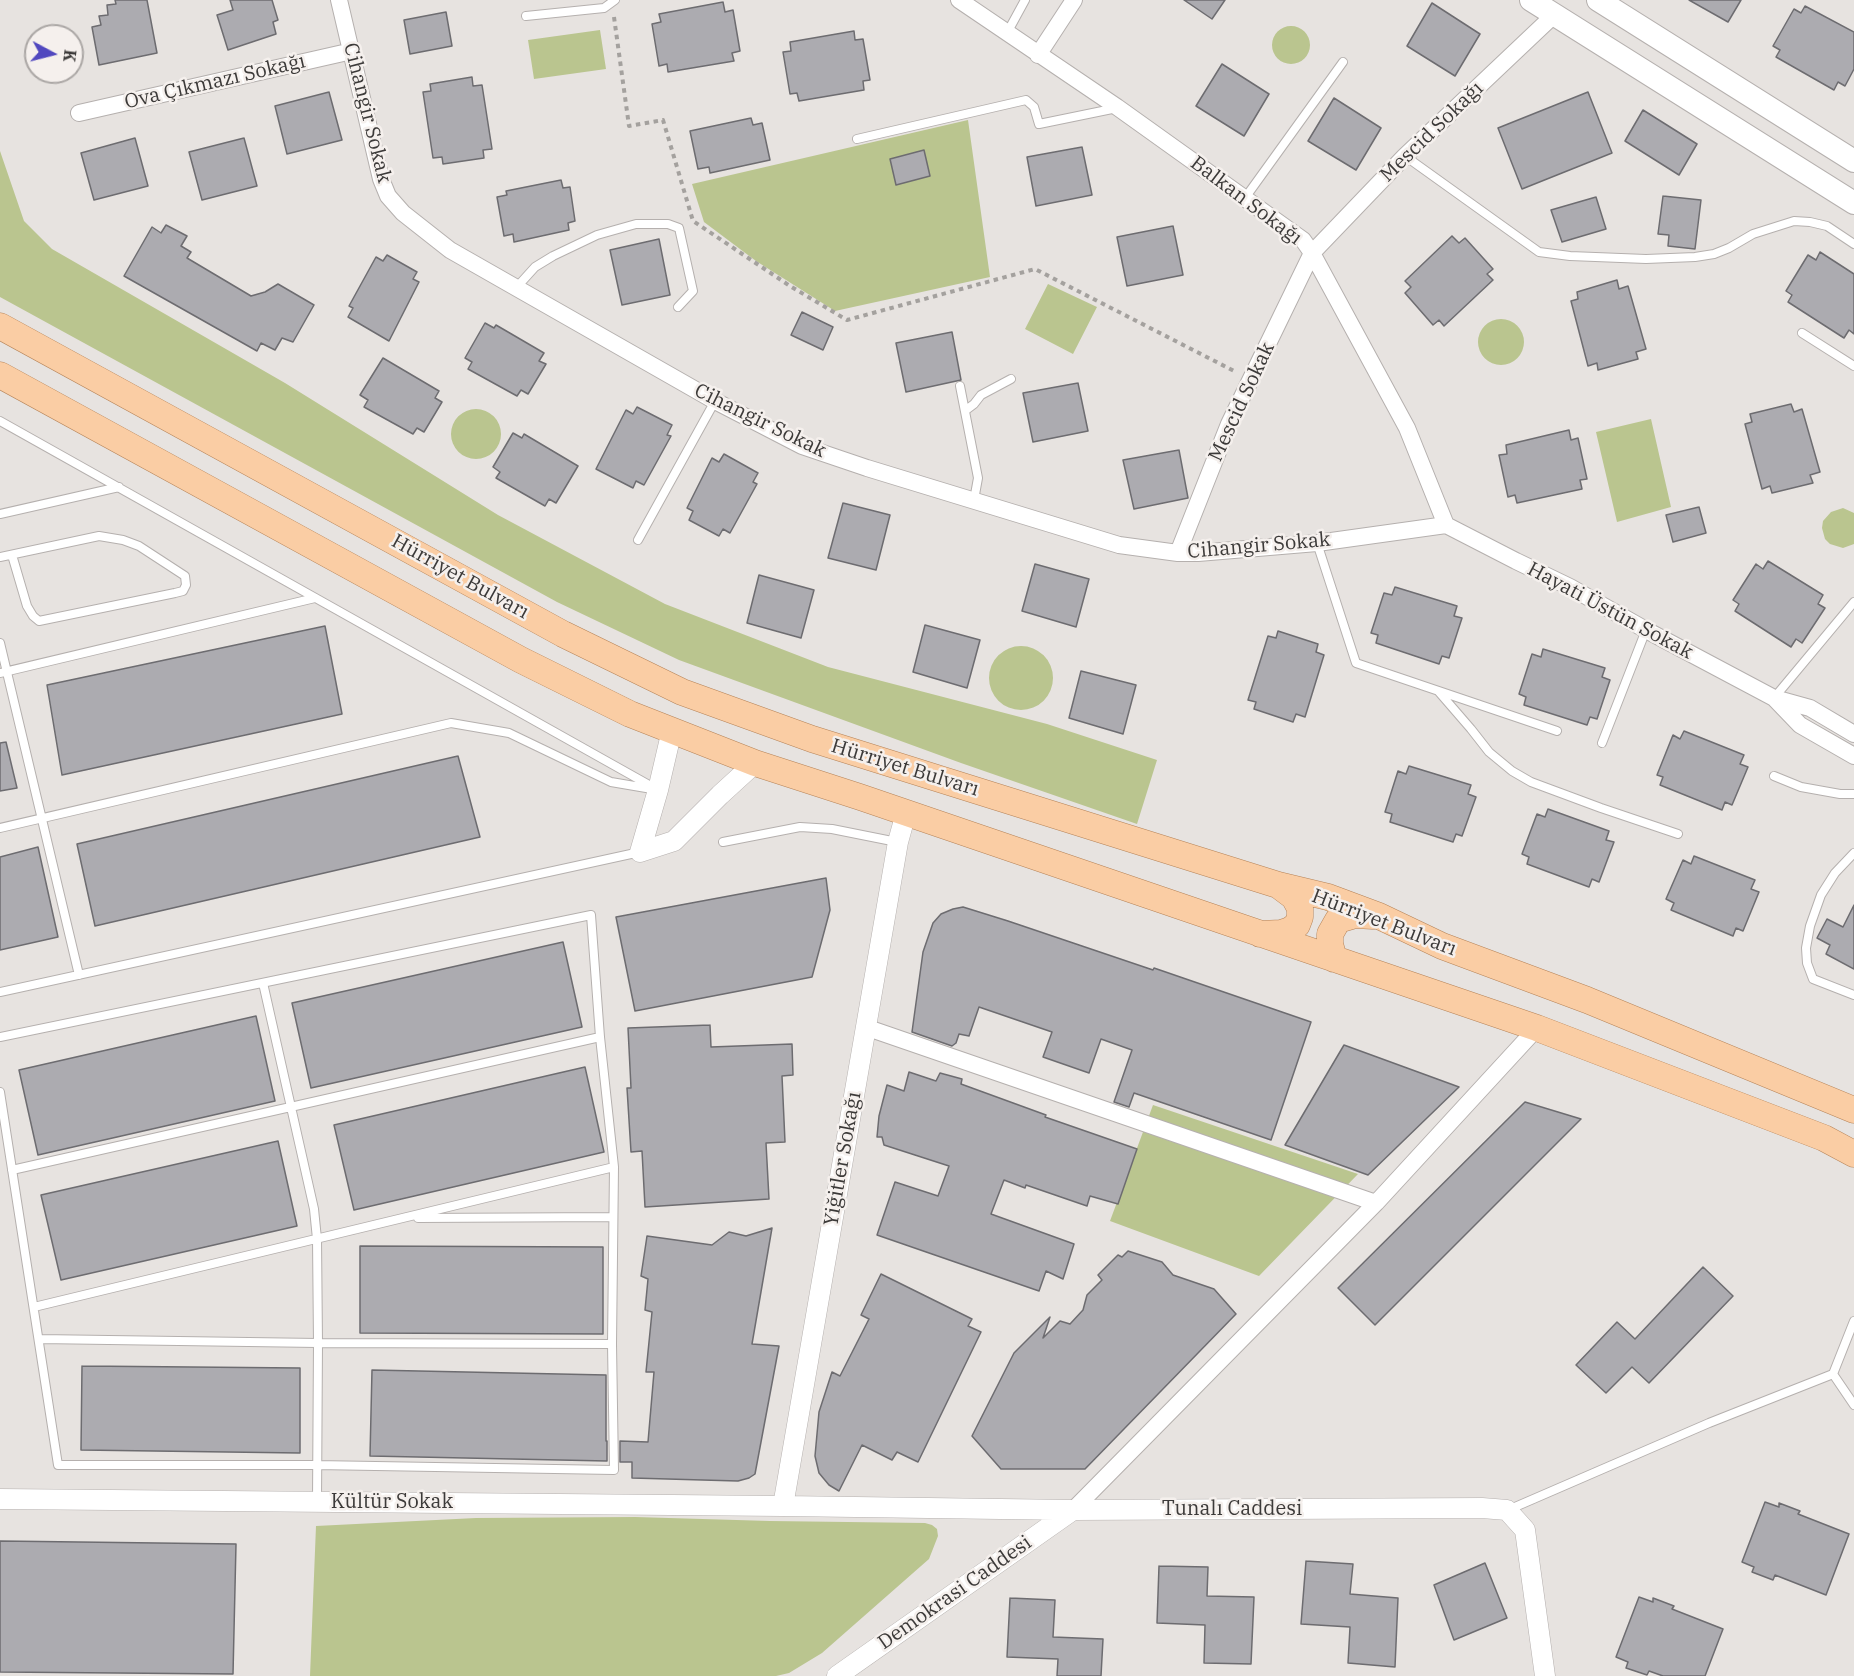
<!DOCTYPE html>
<meta charset="utf-8">
<style>
body{margin:0}
#map{position:relative;width:1854px;height:1676px;overflow:hidden;background:#e7e3e0;font-family:"IBM Plex Serif",serif}
canvas{display:block}
.north{position:absolute;left:24px;top:24px;width:60px;height:60px;box-sizing:border-box;background:#f5f0ed;border:2px solid #aba7a5;border-radius:50%;rotate:97deg;font-size:16px;font-weight:700;line-height:24px;text-align:center;color:#3c3a39}
.north::after{content:'';display:block;margin:auto;width:21px;height:27px;background:#5148bf;clip-path:polygon(50% 0,100% 100%,50% 72%,0 100%)}
</style>
<div id="map">
<canvas width="1854" height="1676"></canvas>
<div class="north">K</div>
</div>
<script>
const context = document.querySelector('canvas').getContext('2d');
context.lineJoin = 'round';
function fill(path, color) { context.fillStyle = color; context.fill(path, 'evenodd'); }
const shape = rows => new Path2D(rows.map(r => 'M' + r).join(''));
function trace(path, color, width, dash) { context.strokeStyle = color; context.lineWidth = width; context.lineCap = dash ? 'butt' : 'round'; context.setLineDash(dash || []); context.stroke(path); }
function label(font, color, halo, rows, align = 'center') {
  context.font = font + ' "IBM Plex Serif",serif'; context.lineWidth = 5; context.setLineDash([]); context.textBaseline = 'middle'; context.strokeStyle = halo; context.fillStyle = color; for (const [text, x, y, turn = 0] of rows) {
    context.save(); context.translate(x, y); context.rotate((+turn || 0) * Math.PI / 180); context.textAlign = isNaN(turn) ? turn : align; if (halo) context.strokeText(text, 0, 0); context.fillText(text, 0, 0); context.restore();
  }
}
fill(shape([
 '1272 45a19 19 0 1 1 38 0a19 19 0 1 1-38 0Z',
 [600,30,606,69,534,79,528,40],
 [968,120,990,277,835,311,756,261,704,222,692,184],
 [0,151,24,221,52,249,285,383,498,515,665,604,828,667,1047,724,1157,760,1137,824,961,763,679,660,557,602,0,297],
 [1048,284,1097,307,1073,354,1025,329],
 '1478 342a23 23 0 1 1 46 0a23 23 0 1 1-46 0Z',
 '451 434a25 25 0 1 1 50 0a25 25 0 1 1-50 0Z',
 [1651,419,1671,507,1617,522,1596,432],
 [1843,508,1854,513,1854,544,1843,548,1830,544,1825,539,1822,528,1823,521,1831,512],
 '989 678a32 32 0 1 1 64 0a32 32 0 1 1-64 0Z',
 [1153,1105,1358,1174,1259,1276,1110,1221],
 [635,1517,770,1521,925,1523,932,1525,937,1529,938,1536,929,1559,822,1653,789,1673,776,1676,310,1676,316,1526,476,1518]
]), '#bac58f');
const building = shape([
 [115,0,147,0,157,53,99,65,92,27,101,25,99,16,108,15,107,5,116,4,115,0],
 [230,0,272,0,278,20,273,22,276,34,228,50,217,15,233,10,230,0],
 [1184,0,1225,0,1212,19,1184,0],
 [1689,0,1741,0,1728,22,1689,0],
 [723,2,725,12,733,10,740,51,732,53,734,61,668,72,667,64,659,66,652,24,661,22,659,14,723,2],
 [1432,3,1480,34,1455,76,1407,46,1432,3],
 [1805,6,1854,32,1854,69,1845,86,1838,82,1834,90,1776,57,1780,50,1773,46,1794,9,1801,13,1805,6],
 [446,12,452,46,410,54,404,20,446,12],
 [854,31,855,40,863,39,870,80,863,81,864,90,799,101,797,93,790,94,783,52,791,51,790,42,854,31],
 [1222,64,1269,94,1244,136,1196,106,1222,64],
 [472,77,473,86,482,85,492,149,483,150,484,158,443,164,442,157,433,158,423,92,431,91,430,84,472,77],
 [329,92,342,140,287,154,275,106,329,92],
 [1588,92,1612,153,1522,189,1498,128,1588,92],
 [1334,98,1381,128,1356,170,1308,141,1334,98],
 [1643,110,1697,144,1679,175,1625,141,1643,110],
 [751,118,753,125,762,123,770,160,710,173,709,167,698,169,690,131,751,118],
 [135,138,148,186,94,200,81,153,135,138],
 [244,138,257,186,202,200,189,152,244,138],
 [1082,147,1092,195,1036,206,1027,157,1082,147],
 [924,150,930,176,896,185,890,159,924,150],
 [561,180,563,188,570,187,575,221,568,223,569,230,514,242,513,234,504,236,497,197,507,195,506,191,561,180],
 [1663,196,1701,200,1695,249,1668,246,1669,235,1658,234,1663,196],
 [1596,197,1606,229,1562,242,1551,210,1596,197],
 [166,225,187,236,181,246,191,252,187,258,251,296,265,292,278,284,314,305,293,342,282,338,275,350,261,343,257,351,124,276,152,227,161,233,166,225],
 [1173,226,1183,275,1127,286,1117,237,1173,226],
 [1452,236,1459,243,1465,238,1493,269,1487,274,1493,280,1444,326,1439,320,1433,325,1405,293,1411,287,1405,281,1452,236],
 [659,239,670,295,622,305,610,250,659,239],
 [1820,252,1854,274,1854,334,1849,330,1844,338,1788,302,1792,295,1786,291,1808,255,1816,260,1820,252],
 [387,255,417,272,413,279,419,282,389,341,348,317,353,308,349,306,376,257,383,261,387,255],
 [1617,280,1619,289,1628,286,1646,349,1636,352,1638,359,1598,370,1597,363,1588,366,1571,301,1578,299,1577,292,1617,280],
 [802,312,833,327,823,350,791,335,802,312],
 [485,323,494,328,496,325,544,353,539,361,546,364,528,394,521,390,517,396,468,369,472,362,465,358,485,323],
 [952,332,961,380,906,392,896,343,952,332],
 [383,358,439,391,435,398,442,402,424,432,417,428,413,434,364,407,368,400,360,395,383,358],
 [1078,383,1088,431,1033,442,1023,393,1078,383],
 [1791,404,1794,412,1802,409,1820,472,1810,475,1813,483,1772,493,1770,486,1762,489,1745,424,1752,422,1750,414,1791,404],
 [637,407,672,425,667,435,671,436,644,485,636,481,633,488,596,469,626,410,633,414,637,407],
 [1569,430,1571,440,1578,438,1587,479,1580,480,1582,489,1517,503,1515,495,1508,497,1499,455,1507,454,1506,445,1569,430],
 [513,433,522,438,524,434,578,466,556,503,549,499,545,506,496,478,500,472,493,467,513,433],
 [1179,450,1188,498,1134,509,1123,460,1179,450],
 [724,454,758,473,753,482,757,484,730,533,723,529,719,536,689,520,693,511,687,508,712,458,719,462,724,454],
 [843,503,890,515,876,570,828,558,843,503],
 [1699,507,1706,533,1673,542,1666,515,1699,507],
 [1768,561,1823,595,1818,604,1825,608,1802,643,1796,639,1791,647,1735,611,1739,604,1733,600,1756,564,1763,569,1768,561],
 [1035,564,1089,579,1076,627,1022,611,1035,564],
 [759,575,814,590,801,638,747,623,759,575],
 [1395,587,1457,606,1454,616,1462,618,1449,658,1442,656,1439,664,1376,643,1378,635,1371,633,1384,593,1392,595,1395,587],
 [925,625,980,640,967,688,913,672,925,625],
 [325,626,342,714,62,775,47,685,325,626],
 [1278,631,1318,644,1316,652,1324,655,1305,717,1296,714,1293,722,1254,709,1256,702,1248,700,1268,636,1276,638,1278,631],
 [1543,649,1605,668,1602,677,1610,680,1597,719,1590,717,1587,725,1524,705,1526,697,1519,694,1532,654,1541,657,1543,649],
 [1081,671,1136,685,1123,734,1069,718,1081,671],
 [1684,731,1744,755,1740,764,1748,767,1732,805,1725,802,1722,810,1660,785,1663,777,1657,775,1673,735,1680,739,1684,731],
 [6,742,17,788,0,791,0,743,6,742],
 [458,756,480,837,95,926,77,844,458,756],
 [1409,766,1471,785,1468,794,1476,797,1462,836,1456,834,1453,842,1390,822,1392,814,1385,812,1398,771,1406,774,1409,766],
 [1548,809,1609,831,1606,840,1614,842,1599,882,1592,879,1589,887,1527,864,1529,857,1522,854,1537,814,1545,817,1548,809],
 [38,847,58,937,0,950,0,857,38,847],
 [1694,856,1755,880,1751,889,1759,892,1743,931,1736,928,1733,936,1671,910,1674,903,1666,899,1683,860,1691,864,1694,856],
 [826,878,830,910,812,977,635,1011,616,917,826,878],
 [1854,905,1854,969,1826,954,1830,945,1817,938,1827,919,1843,927,1854,905],
 [963,907,1008,921,1153,970,1154,968,1311,1022,1271,1140,1134,1093,1129,1107,1114,1102,1132,1050,1101,1039,1089,1073,1043,1057,1052,1032,979,1007,969,1036,959,1034,956,1043,952,1046,912,1032,923,952,933,923,941,914,953,909,963,907],
 [563,942,582,1027,311,1088,292,1003,563,942],
 [256,1016,275,1101,38,1155,19,1070,256,1016],
 [710,1025,711,1047,792,1044,793,1075,782,1076,785,1142,766,1143,769,1199,645,1207,642,1151,631,1152,627,1088,631,1088,628,1028,710,1025],
 [1344,1045,1459,1087,1368,1175,1285,1145,1344,1045],
 [585,1067,604,1152,354,1210,334,1125,585,1067],
 [909,1072,936,1081,940,1073,962,1079,961,1084,1046,1115,1045,1117,1137,1149,1118,1204,1090,1196,1087,1206,1026,1185,1025,1188,1004,1180,991,1214,1074,1244,1063,1279,1046,1271,1039,1291,877,1235,895,1182,938,1196,949,1166,884,1145,882,1137,877,1137,879,1116,887,1085,904,1091,909,1072],
 [1525,1102,1581,1119,1375,1325,1338,1288,1525,1102],
 [278,1141,297,1226,61,1280,41,1195,278,1141],
 [772,1228,752,1344,779,1346,755,1474,749,1478,738,1481,632,1478,632,1462,620,1462,620,1441,648,1442,654,1372,646,1372,652,1312,645,1310,648,1279,641,1276,647,1236,712,1245,729,1232,746,1236,772,1228],
 [360,1246,603,1247,603,1334,360,1333,360,1246],
 [1128,1251,1162,1262,1173,1275,1214,1289,1236,1314,1085,1469,1001,1469,972,1436,1014,1353,1050,1317,1043,1338,1060,1321,1070,1324,1083,1310,1087,1295,1102,1280,1098,1275,1118,1255,1122,1257,1128,1251],
 [1703,1267,1733,1296,1649,1383,1632,1367,1606,1393,1576,1365,1617,1322,1635,1339,1703,1267],
 [881,1274,972,1319,968,1326,981,1332,918,1462,897,1452,892,1460,862,1445,839,1491,829,1485,819,1473,815,1456,819,1412,832,1372,840,1376,869,1319,861,1315,881,1274],
 [82,1366,300,1368,300,1453,81,1450,82,1366],
 [372,1370,606,1375,606,1441,607,1441,607,1461,370,1456,372,1370],
 [1765,1502,1779,1507,1779,1503,1800,1511,1798,1514,1849,1534,1826,1595,1775,1575,1773,1580,1752,1572,1754,1567,1742,1562,1765,1502],
 [0,1541,236,1544,233,1674,0,1672,0,1541],
 [1306,1561,1353,1564,1350,1594,1398,1598,1395,1667,1348,1663,1350,1627,1301,1624,1306,1561],
 [1485,1563,1507,1618,1454,1640,1434,1585,1485,1563],
 [1159,1566,1208,1567,1207,1596,1254,1597,1251,1664,1204,1663,1205,1625,1157,1623,1159,1566],
 [1639,1597,1653,1602,1653,1598,1674,1606,1672,1609,1723,1629,1705,1676,1663,1676,1649,1671,1647,1675,1626,1668,1628,1662,1616,1657,1639,1597],
 [1010,1598,1055,1600,1053,1637,1103,1639,1101,1676,1057,1676,1058,1659,1007,1657,1010,1598]
]);
fill(building, '#acabb0');
trace(building, '#6d6c70', 1.5);
const service = shape([
 [526,16,604,8,615,0],
 [1007,33,1025,0],
 [857,139,1026,100,1034,107,1039,124,1117,108],
 [1405,156,1539,252,1570,256,1646,259,1695,257,1714,254,1729,248,1753,234,1794,221,1810,222,1827,226,1854,244],
 [1245,198,1343,62],
 [516,288,535,267,553,256,597,235,636,224,668,224,679,228,693,291,678,307],
 [1802,333,1854,366],
 [960,386,978,478,974,500],
 [966,410,974,404,981,395,1011,379],
 [0,421,658,790],
 [0,514,119,487],
 [638,540,715,401],
 [1317,543,1356,663,1557,731],
 [0,557,99,536,123,540,139,546,185,576,186,585,183,591,175,593,39,621,33,616,27,606,12,555],
 [0,643,79,975],
 [0,673,315,598],
 [1439,692,1471,729,1489,752,1512,771,1531,782,1601,808,1678,834],
 [1774,698,1854,602],
 [1602,743,1646,630],
 [1774,776,1801,787,1840,794,1854,794],
 [0,828,451,723,509,733,611,782,652,789],
 [723,842,800,827,832,829,897,842],
 [1854,853,1835,873,1821,895,1810,926,1806,948,1807,963,1813,979,1854,995],
 [263,983,314,1209,317,1239,318,1343,317,1501],
 [0,992,640,852],
 [0,1037,591,915,600,1037,614,1167,612,1344,614,1470,316,1465,58,1465,0,1092],
 [12,1170,600,1037],
 [418,1218,613,1217],
 [34,1307,614,1167],
 [39,1339,318,1343,612,1344],
 [1833,1374,1854,1405],
 [1508,1510,1709,1423,1833,1374,1854,1321]
]);
const minor = shape([
 [339,0,381,179,388,196,403,213,450,250,715,401,802,446,867,468,1119,545,1178,553,1198,553,1317,543,1446,525],
 [959,0,1117,107,1303,240,1312,253,1407,428,1446,525],
 [1038,55,1074,0],
 [79,113,352,51],
 [1446,525,1516,561,1570,587,1646,630,1774,698,1810,708,1854,734],
 [1178,553,1229,424,1312,253,1405,156,1554,15],
 [1775,699,1800,725,1854,756],
 [865,1027,1376,1203],
 [1073,1510,1376,1203,1537,1028]
]);
const tertiary = shape([
 [640,852,674,841,720,795,755,763],
 [640,852,658,790,672,730],
 [0,1499,783,1506,1073,1510,1482,1508,1507,1510,1525,1530,1545,1676],
 [783,1506,898,842,906,813],
 [837,1676,1073,1510]
]);
const secondary = shape([
 [1531,0,1854,203],
 [1598,0,1854,161]
]);
const primary = shape([
 [0,326,563,634,682,692,812,739,1278,885,1328,897,1379,916,1442,946,1587,1000,1854,1110],
 [0,375,521,660,630,714,755,763,860,797,1537,1028,1824,1138,1854,1154],
 [1260,934,1281,933,1290,930,1297,925,1300,917,1300,908,1294,897,1278,885],
 [1334,959,1330,944,1330,934,1338,920,1355,915,1373,916]
]);
trace(service, '#b5b0ae', 10);
trace(minor, '#b5b0ae', 18);
trace(tertiary, '#b5b0ae', 21);
trace(secondary, '#b5b0ae', 24);
trace(primary, '#b58358', 27);
trace(shape([
 [614,17,629,126,663,120,693,221,790,286,847,320,1035,269,1236,372]
]), '#a4a19e', 4, [4.5, 4.5]);
trace(service, '#fff', 8);
trace(minor, '#fff', 16);
trace(tertiary, '#fff', 20);
trace(secondary, '#fff', 22);
trace(primary, '#facda4', 26);
label('20px', '#3c3a39', '#f5f0ed', [
 ["Ova Çıkmazı Sokağı",215,82,-13],
 ["Cihangir Sokak",367,113,76],
 ["Mescid Sokağı",1432,132,-44],
 ["Balkan Sokağı",1246,201,37],
 ["Mescid Sokak",1242,402,-65],
 ["Cihangir Sokak",760,421,26],
 ["Cihangir Sokak",1259,546,-5],
 ["Hürriyet Bulvarı",460,577,29],
 ["Hayati Üstün Sokak",1610,611,28],
 ["Hürriyet Bulvarı",905,768,17],
 ["Hürriyet Bulvarı",1384,923,21],
 ["Yiğitler Sokağı",843,1159,-80],
 ["Kültür Sokak",392,1502],
 ["Tunalı Caddesi",1232,1509],
 ["Demokrasi Caddesi",955,1593,-35]
]);
</script>
